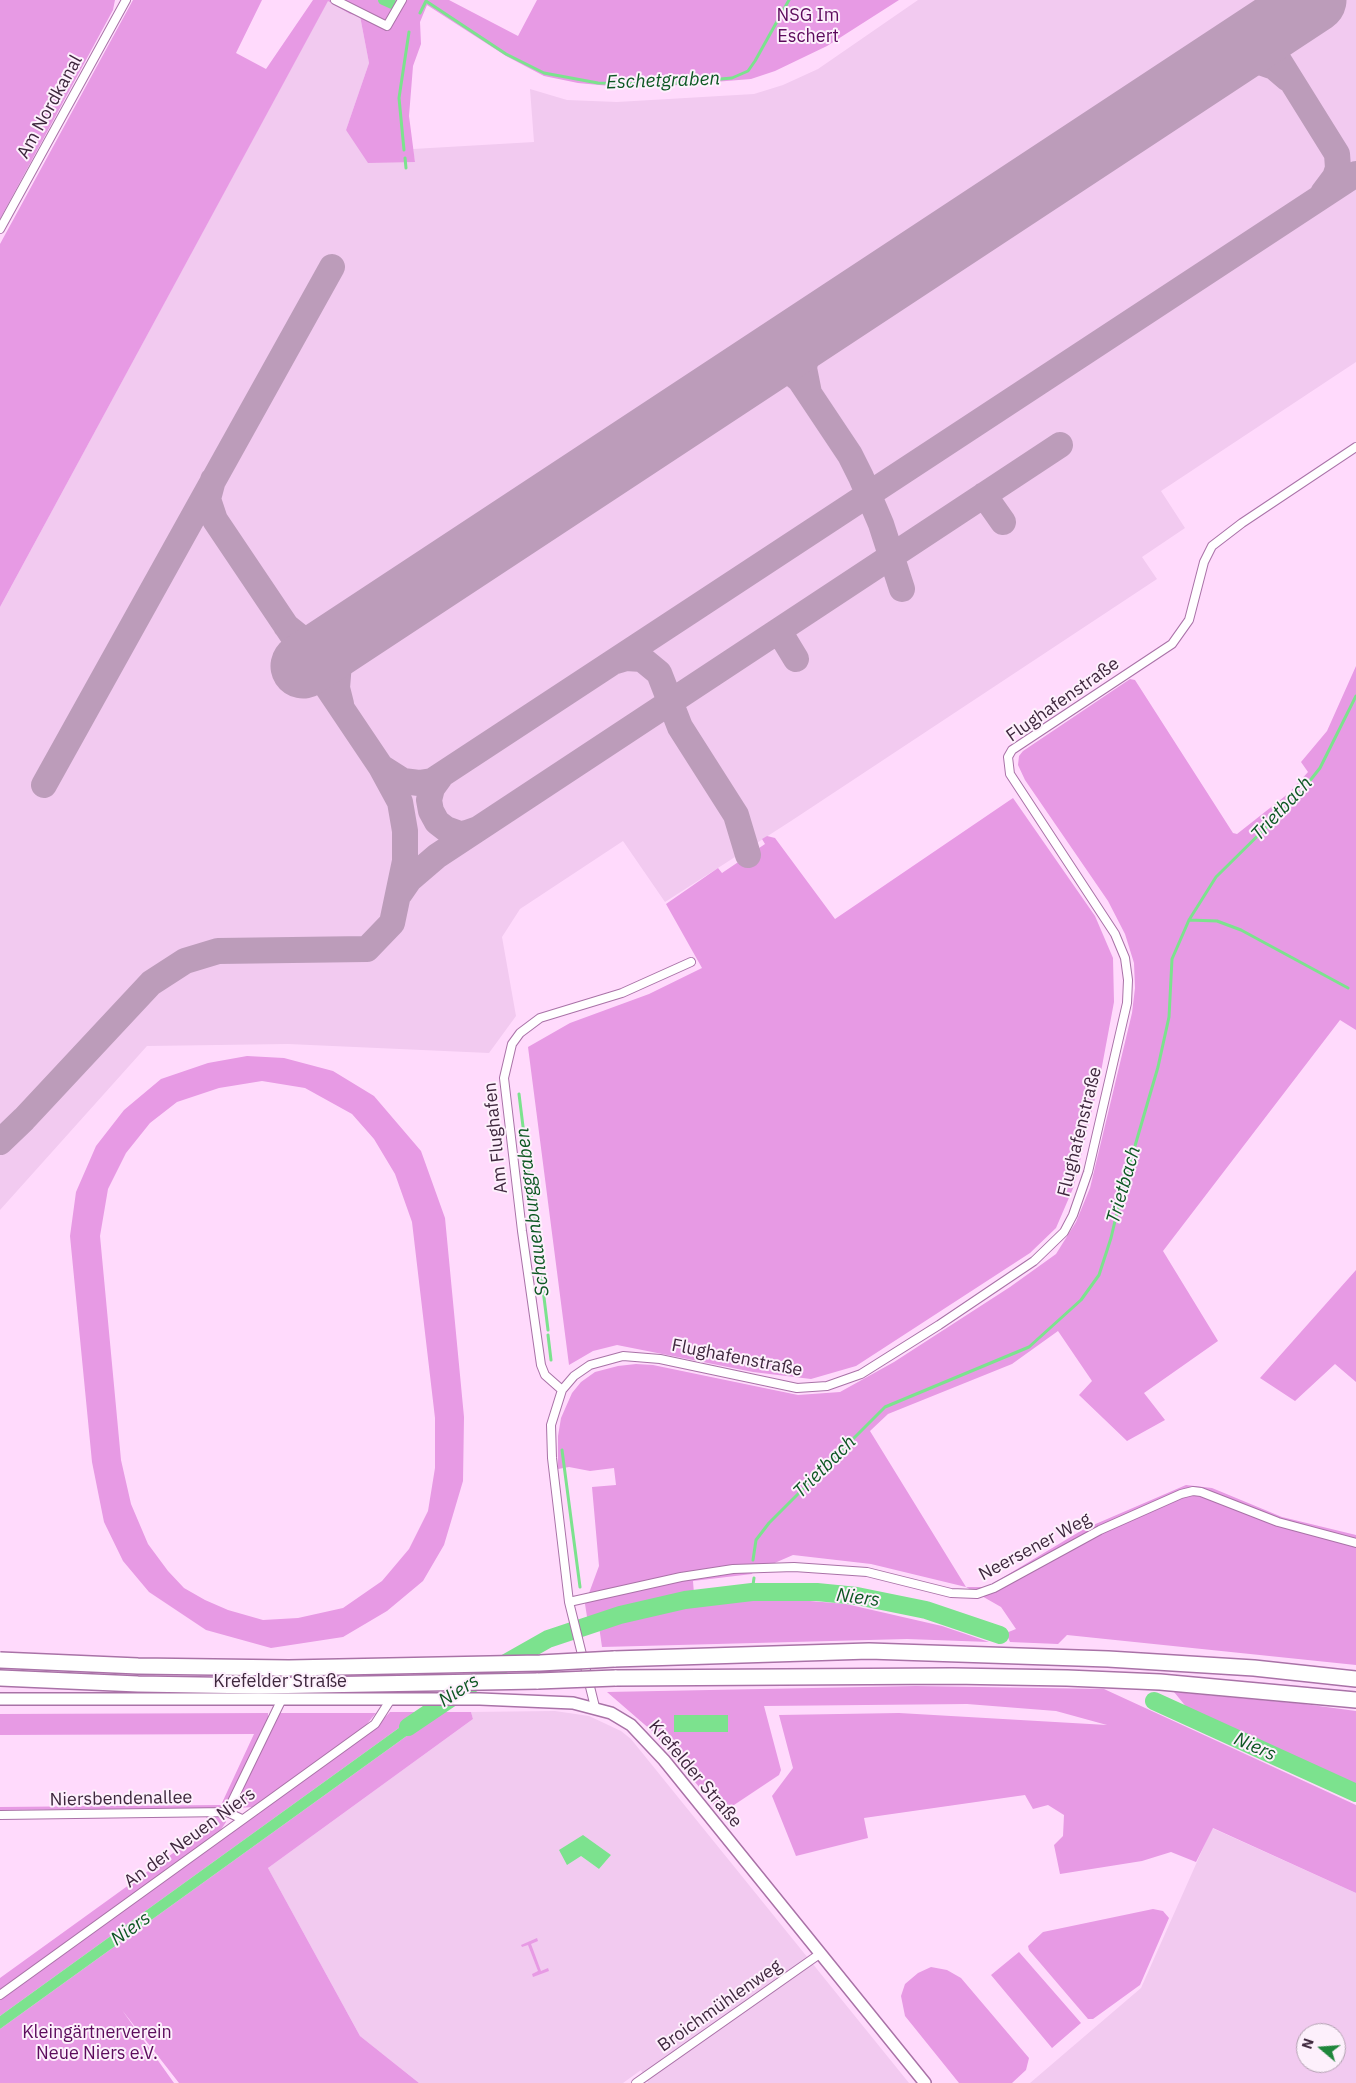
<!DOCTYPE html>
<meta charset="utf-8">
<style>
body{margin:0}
#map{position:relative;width:1356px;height:2083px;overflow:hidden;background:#ffdafc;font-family:"IBM Plex Sans",sans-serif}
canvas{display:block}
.north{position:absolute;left:1296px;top:2023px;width:50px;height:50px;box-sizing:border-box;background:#fdf0fc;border:1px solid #b1a0b0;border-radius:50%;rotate:288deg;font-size:14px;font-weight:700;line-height:20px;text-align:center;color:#3e273d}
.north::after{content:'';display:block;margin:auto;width:18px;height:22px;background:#1f863c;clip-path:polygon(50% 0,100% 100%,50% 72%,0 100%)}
</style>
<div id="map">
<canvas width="1356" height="2083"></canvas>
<div class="north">N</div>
</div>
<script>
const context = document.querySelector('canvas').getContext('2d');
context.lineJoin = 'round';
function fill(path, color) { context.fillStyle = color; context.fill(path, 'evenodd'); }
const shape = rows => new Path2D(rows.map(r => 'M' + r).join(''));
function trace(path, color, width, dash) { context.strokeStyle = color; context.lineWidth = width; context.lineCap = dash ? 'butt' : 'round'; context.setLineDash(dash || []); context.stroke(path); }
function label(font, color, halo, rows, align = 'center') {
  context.font = font + ' "IBM Plex Sans",sans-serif'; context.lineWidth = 4; context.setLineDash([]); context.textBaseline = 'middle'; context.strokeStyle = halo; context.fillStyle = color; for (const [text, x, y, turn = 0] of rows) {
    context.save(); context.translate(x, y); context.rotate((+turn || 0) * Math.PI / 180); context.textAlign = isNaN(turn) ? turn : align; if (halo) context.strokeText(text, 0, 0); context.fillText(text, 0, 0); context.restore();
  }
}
fill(shape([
 [328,0,350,14,360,16,369,63,346,130,415,162,413,149,534,142,530,89,567,100,617,102,754,94,783,85,818,69,918,0,1356,0,1356,362,1161,491,1185,528,1142,557,1157,579,791,821,665,902,623,841,520,909,502,937,516,1016,489,1053,288,1044,147,1046,0,1210,0,607],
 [555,1711,589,1716,621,1731,631,1739,909,2083,648,2083,641,2070,623,2083,419,2083,360,2036,268,1868,473,1719,471,1712],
 [611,1855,599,1869,581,1856],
 [1212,1828,1356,1893,1356,2083,1030,2083,1141,1988],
 [1306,2033,1336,2033,1336,2063,1306,2063]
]), '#f2caf0');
fill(shape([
 [0,0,115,0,113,10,0,219],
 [133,0,262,0,236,53,266,69,313,0,396,0,395,3,402,7,406,0,449,0,518,36,537,0,899,0,827,46,775,71,751,79,665,86,610,86,578,83,544,76,506,56,427,5,420,22,421,44,413,66,409,116,415,162,368,163,346,130,369,63,360,16,350,14,328,1,0,607,0,244],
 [1356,666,1356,1030,1340,1020,1163,1251,1218,1341,1144,1393,1165,1420,1127,1441,1079,1395,1092,1381,1058,1331,1012,1364,888,1414,870,1431,966,1587,987,1587,1084,1529,1186,1485,1212,1488,1282,1517,1356,1535,1356,1665,1067,1635,1058,1644,1010,1642,1006,1633,1016,1629,1001,1607,966,1587,871,1564,793,1555,770,1565,757,1565,752,1574,693,1581,694,1594,588,1623,585,1604,599,1566,592,1487,616,1485,614,1468,590,1471,569,1467,558,1469,558,1436,561,1418,572,1393,581,1382,595,1372,618,1366,636,1364,653,1365,798,1395,840,1392,894,1362,1010,1287,1056,1254,1076,1222,1090,1188,1132,1013,1135,988,1134,963,1125,934,1108,901,1025,780,1018,765,1019,756,1023,751,1130,679,1135,680,1233,833,1237,834,1289,793,1308,772,1301,762,1327,731],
 [1013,798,1095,916,1113,958,1114,1002,1100,1077,1074,1186,1056,1228,1030,1253,856,1366,811,1379,753,1372,617,1345,593,1351,569,1365,528,1047,570,1023,649,994,702,968,666,904,718,868,722,873,765,844,762,839,767,836,775,838,835,919],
 [247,1056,284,1058,333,1071,374,1096,421,1151,445,1218,464,1417,463,1481,444,1545,423,1581,387,1611,343,1637,271,1648,206,1630,149,1592,123,1561,104,1522,92,1462,70,1236,76,1192,96,1146,124,1110,161,1079,208,1063],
 [262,1081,305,1088,352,1114,374,1139,395,1174,412,1222,435,1418,435,1468,428,1511,409,1549,382,1581,343,1608,298,1618,263,1620,228,1610,205,1600,184,1588,168,1571,148,1544,131,1504,121,1460,100,1236,108,1189,126,1153,150,1123,177,1102,219,1088],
 [1356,1270,1356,1382,1335,1364,1295,1401,1260,1378],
 [749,1600,798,1600,846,1604,942,1626,989,1642,907,1639,602,1647,599,1626,627,1617,687,1606],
 [916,1686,1104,1689,1356,1805,1356,1893,1213,1828,1196,1862,1171,1852,1142,1861,1060,1874,1054,1845,1063,1836,1064,1815,1048,1805,1033,1809,1025,1795,864,1818,868,1838,796,1856,772,1796,793,1768,779,1715,899,1713,1107,1725,1056,1711,967,1704,764,1706,781,1770,779,1775,728,1809,716,1807,652,1731,607,1692],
 [674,1715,728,1715,728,1732,675,1732],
 [1174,1692,1304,1704,1356,1711,1356,1788,1258,1745,1188,1709],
 [390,1712,421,1712,0,2016,0,1999,377,1726],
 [440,1712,471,1712,473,1719,268,1868,360,2036,419,2083,179,2083,122,2010,174,2083,0,2083,0,2029],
 [268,1713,268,1718,226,1805,220,1808,0,1810,0,1807,221,1805,254,1734,0,1735,0,1714],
 [278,1713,376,1713,362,1730,254,1807,239,1808,237,1805,238,1799],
 [216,1816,223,1816,226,1822,220,1831,0,1990,0,1978,212,1825,206,1817,0,1818],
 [1153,1909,1163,1911,1169,1918,1140,1985,1093,2019,1088,2019,1029,1950,1028,1946,1043,1932],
 [537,1938,538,1941,531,1944,541,1971,548,1968,549,1971,533,1977,532,1974,538,1971,528,1945,522,1947,521,1945],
 [1019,1952,1081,2023,1052,2048,991,1975],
 [931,1967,947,1970,961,1978,1029,2058,1026,2070,1012,2083,959,2083,905,2016,901,1996,905,1984,918,1973]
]), '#e79ae4');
fill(shape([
 [421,1712,440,1712,0,2029,0,2016],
 [674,1715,728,1715,728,1732,674,1732],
 [583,1835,611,1855,599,1869,581,1856,567,1865,559,1850]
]), '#7ce28e');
trace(shape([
 [426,1,506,54,544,73,598,83,664,84,732,78,748,71,755,61,789,0],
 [420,13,426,1],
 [404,150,399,98,409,32],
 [405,158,406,168],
 [1189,920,1217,921,1241,930,1348,988],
 [519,1094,548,1330],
 [548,1335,551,1360],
 [562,1450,580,1587],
 [753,1560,756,1540,769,1523,885,1407,1029,1347,1081,1300,1099,1275,1111,1238,1123,1187,1158,1067,1169,1017,1172,959,1189,920,1216,877,1297,797,1320,768,1356,696],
 [752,1592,754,1578]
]), '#7ce28e', 3);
trace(shape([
 [383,0,392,4]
]), '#7ce28e', 10);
trace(shape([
 [1154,1701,1356,1793],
 [408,1727,488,1673,548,1639,620,1615,685,1600,752,1592,817,1592,857,1596,926,1610,1000,1635]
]), '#7ce28e', 18);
trace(shape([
 [1292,14,1277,36,1276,56,1337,154,1338,168,1335,177,1323,193],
 [1208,70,1231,61,1254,60,1274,67,1288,79],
 [751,371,775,367,789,371,800,380,850,455,861,477,881,524,902,589],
 [809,393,804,368,807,352,814,337,834,316],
 [213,480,208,499,215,520,381,767,403,781,419,783,432,781,1356,174],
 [984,495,1003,522],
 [286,626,301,638,314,641,357,631],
 [779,631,796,659],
 [616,661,626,658,642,659,659,673,680,727,736,815,748,855],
 [341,704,337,688,339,663,357,631],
 [440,777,432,788,429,800,431,811,437,822,446,829,457,833,464,834,478,829],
 [44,785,332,267],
 [400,893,409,880,437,856,1060,445],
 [0,1142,24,1119,151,983,185,961,218,951,367,949,392,923,405,861,405,831,400,802,381,767]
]), '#bc9cba', 26);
trace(shape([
 [303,666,1314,0]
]), '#bc9cba', 65);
const street = shape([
 [335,0,387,26,402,0],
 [0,229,126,0],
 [562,1390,545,1375,541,1365,522,1231,504,1078,512,1044,520,1033,540,1018,622,993,691,962],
 [569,1602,681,1577,733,1569,794,1567,867,1572,951,1593,977,1594,994,1588,1100,1530,1181,1494,1193,1491,1201,1492,1278,1522,1356,1543],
 [595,1707,569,1602,552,1458,551,1425,562,1390,574,1376,590,1365,623,1356,660,1359,797,1388,827,1386,861,1374,939,1325,1034,1261,1064,1232,1073,1215,1088,1172,1127,1003,1128,980,1125,958,1115,934,1010,774,1008,757,1012,750,1172,644,1189,620,1204,562,1212,546,1242,523,1356,447],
 [227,1812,281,1701],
 [0,1815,227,1812,242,1819],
 [0,1995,375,1724,391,1699],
 [636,2083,821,1953]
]);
const secondary = shape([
 [0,1699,480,1699,573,1703,611,1713,631,1725,664,1760,925,2083]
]);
const highway = shape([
 [614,1659,869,1651,1108,1659,1254,1668,1356,1679],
 [0,1678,138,1684,259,1686,538,1681],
 [615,1678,952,1676,1067,1678,1160,1682,1356,1700]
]);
trace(street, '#a972a7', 10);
trace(secondary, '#a972a7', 14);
trace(highway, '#a972a7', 18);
trace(street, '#fff', 8);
trace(secondary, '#fff', 11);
trace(highway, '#fff', 15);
const highwayBridge = shape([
 [0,1660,138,1666,289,1668,540,1663,614,1659],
 [538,1681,615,1678]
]);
trace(highwayBridge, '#a972a7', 18, []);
trace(highwayBridge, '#fff', 15);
label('18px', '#5c0b5c', '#fdf0fc', [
 ["NSG Im",808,16],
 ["Eschert",808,37],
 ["Kleingärtnerverein",97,2033],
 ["Neue Niers e.V.",97,2054]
]);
label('18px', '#3e273d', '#fdf0fc', [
 ["Am Nordkanal",50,107,-61],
 ["Flughafenstraße",1063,700,-35],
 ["Flughafenstraße",1080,1132,-76],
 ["Am Flughafen",496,1138,-96],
 ["Flughafenstraße",737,1358,11],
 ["Neersener Weg",1035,1547,-28],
 ["Krefelder Straße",280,1682],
 ["Krefelder Straße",695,1774,50],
 ["Niersbendenallee",121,1799,-1],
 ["An der Neuen Niers",190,1838,-36],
 ["Broichmühlenweg",720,2006,-35]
]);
label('italic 19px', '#0d5723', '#fdf0fc', [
 ["Eschetgraben",663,81,-2],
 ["Trietbach",1282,809,-47],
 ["Trietbach",1124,1185,-74],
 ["Schauenburggraben",533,1212,-97],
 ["Trietbach",825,1467,-45],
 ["Niers",858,1598,7],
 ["Niers",459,1691,-33],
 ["Niers",1255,1747,24],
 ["Niers",131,1929,-36]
]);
</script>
